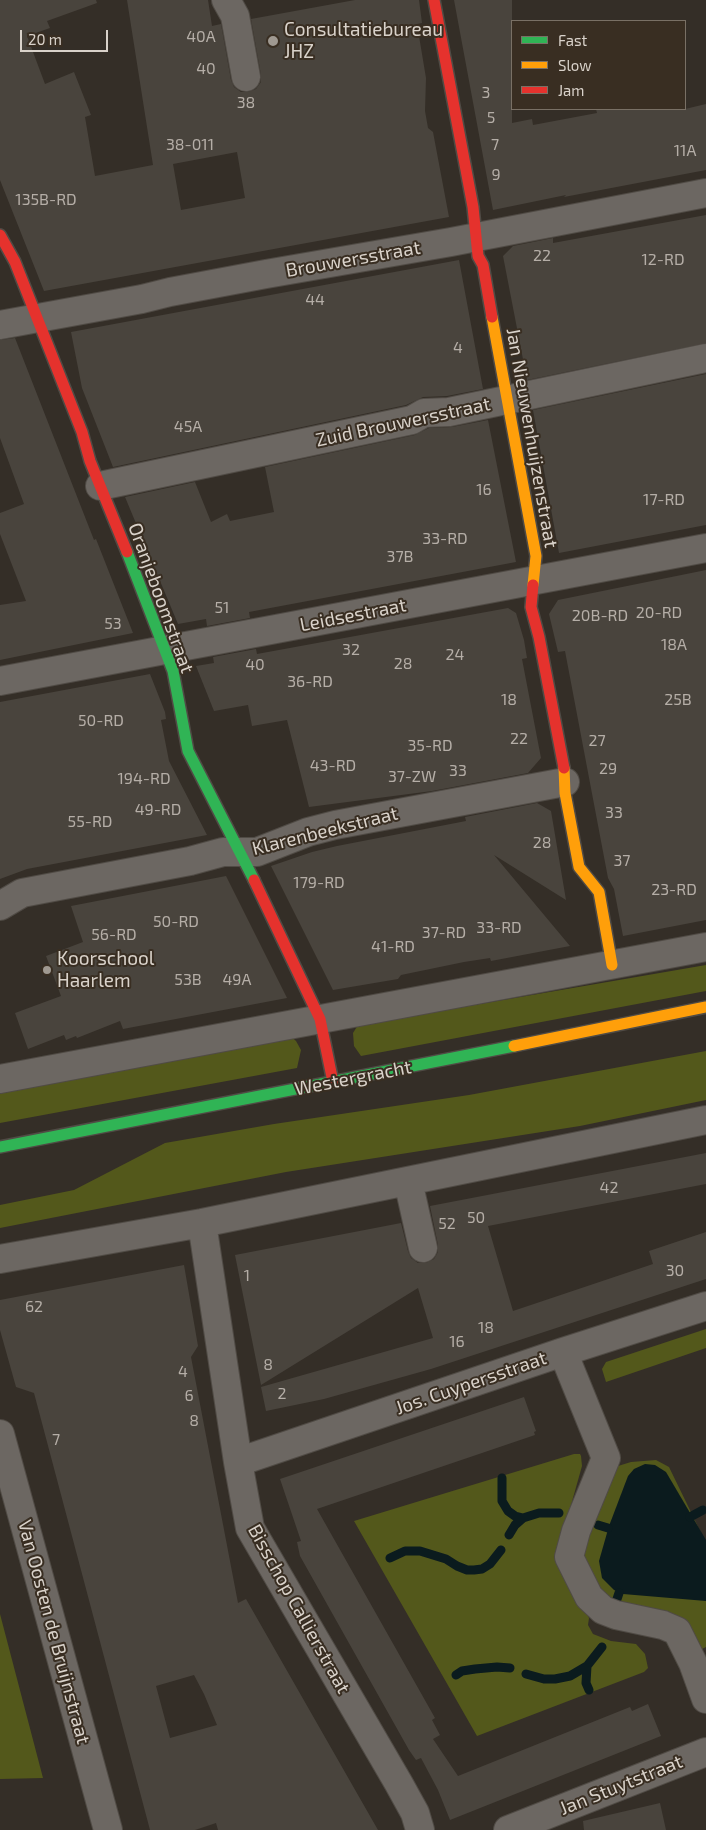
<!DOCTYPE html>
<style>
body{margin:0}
#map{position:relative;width:706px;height:1830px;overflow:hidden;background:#342e27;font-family:"Exo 2",sans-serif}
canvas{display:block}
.legend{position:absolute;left:511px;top:20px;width:175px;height:90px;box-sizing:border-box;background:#392e22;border:1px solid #797065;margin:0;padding:6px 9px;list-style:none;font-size:15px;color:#d9d2ca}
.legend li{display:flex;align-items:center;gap:10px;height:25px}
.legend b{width:25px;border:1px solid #797065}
.scale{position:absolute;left:20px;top:30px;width:88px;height:22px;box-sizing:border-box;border:2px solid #d9d2ca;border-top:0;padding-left:6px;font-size:15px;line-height:18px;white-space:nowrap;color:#d9d2ca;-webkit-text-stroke:4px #392e22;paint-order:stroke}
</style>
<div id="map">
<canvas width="706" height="1830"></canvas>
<ul class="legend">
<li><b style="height:6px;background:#30b455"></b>Fast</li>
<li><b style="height:6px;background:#ff9f0a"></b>Slow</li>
<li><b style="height:6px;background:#e5322d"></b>Jam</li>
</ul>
<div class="scale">20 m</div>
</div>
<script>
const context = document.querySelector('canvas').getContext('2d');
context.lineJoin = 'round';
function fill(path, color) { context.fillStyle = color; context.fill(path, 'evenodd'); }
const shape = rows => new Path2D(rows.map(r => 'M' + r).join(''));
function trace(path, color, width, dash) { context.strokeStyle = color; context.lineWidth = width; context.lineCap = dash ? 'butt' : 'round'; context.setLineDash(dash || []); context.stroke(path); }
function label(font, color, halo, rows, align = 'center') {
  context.font = font + ' "Exo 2",sans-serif'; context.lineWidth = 4; context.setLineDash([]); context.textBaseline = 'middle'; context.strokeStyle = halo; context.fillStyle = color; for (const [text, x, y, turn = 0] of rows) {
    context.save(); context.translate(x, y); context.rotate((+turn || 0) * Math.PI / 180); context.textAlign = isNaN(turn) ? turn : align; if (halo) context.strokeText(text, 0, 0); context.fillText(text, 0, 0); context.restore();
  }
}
fill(shape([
 [706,965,706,991,361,1056,354,1046,353,1033,358,1025],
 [288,1034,296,1041,301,1050,297,1068,0,1123,0,1090],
 [706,1051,706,1100,580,1126,286,1172,0,1228,0,1205,74,1190,165,1143,274,1124,469,1095],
 [706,1329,706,1348,606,1382,602,1369,606,1362],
 [574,1454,580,1454,581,1456,582,1466,562,1537,561,1552,589,1618,588,1625,593,1634,611,1641,636,1644,645,1654,648,1668,644,1672,477,1736,354,1521],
 [656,1460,669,1467,706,1543,706,1647,694,1653,602,1600,576,1549,608,1482,618,1466,631,1462],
 [0,1614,43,1778,0,1779]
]), '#53581b');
fill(shape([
 [645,1464,655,1465,666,1472,706,1540,706,1601,623,1594,614,1590,602,1578,599,1561,609,1526,628,1476,634,1469]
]), '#0b1b1e');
trace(shape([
 [502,1478,502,1501,508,1511,515,1516,523,1518,539,1513,559,1513],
 [690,1517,703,1510],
 [598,1525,608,1528],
 [509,1535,515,1525,523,1518],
 [390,1558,405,1551,420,1551,446,1559,457,1566,467,1570,474,1570,482,1569,490,1564,501,1550],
 [616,1602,619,1593],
 [526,1674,544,1679,555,1679,570,1676,587,1666],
 [456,1675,462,1671,475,1669,497,1667,510,1668],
 [589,1690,586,1683,587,1666,602,1647]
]), '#0b1b1e', 9);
fill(shape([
 [0,0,96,0,97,3,47,21,50,28,27,36,45,84,74,72,91,115,85,117,95,176,153,165,127,0,208,0,212,26,221,24,231,80,234,87,241,92,248,92,256,89,261,82,261,75,251,19,355,0,419,0,422,23,417,24,426,78,425,111,428,128,433,132,449,217,44,291,0,180],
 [237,152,245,198,181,210,173,164],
 [454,0,512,0,512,123,532,119,533,125,597,113,596,109,685,109,706,104,706,170,564,197,566,195,493,210],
 [706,215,706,343,527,380,503,256,513,246,553,238,553,243],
 [459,260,483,389,447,396,423,397,406,405,113,467,82,388,71,332],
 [15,338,94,540,96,539,133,633,0,660,0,605,26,601,0,534,0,513,24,504,0,438,0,340],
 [706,374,706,525,559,553,533,410],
 [488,420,516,562,249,612,250,618,207,626,206,619,178,624,125,497,195,482,211,522,227,514,230,521,274,512,265,467,415,435,429,428,452,427],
 [706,570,706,920,623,936,614,889,608,878,565,651,558,652,549,614,558,600],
 [508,608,516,613,524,640,527,658,522,659,541,758,528,773,432,791,309,807,287,720,252,726,248,705,214,711,196,666,214,663,213,657,256,649,257,654],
 [150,674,165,712,166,719,161,720,169,761,207,835,27,869,0,879,0,702],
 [537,803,551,811,566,900,494,855,570,946,491,961,490,958,464,962,401,975,398,979,333,990,271,866,312,852,337,846,466,821,465,817],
 [226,876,287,998,123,1029,120,1021,77,1038,76,1036,66,1040,64,1035,28,1049,15,1013,61,996,46,956,83,942,71,906],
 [706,1153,706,1184,488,1226,513,1311,653,1264,649,1251,706,1232,706,1279,431,1369,324,1399,266,1411,261,1387,433,1338,418,1288,261,1385,235,1255,401,1223,408,1251,411,1258,418,1263,426,1263,434,1259,438,1252,438,1245,430,1206],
 [184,1265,198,1346,191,1357,238,1603,246,1599,378,1830,218,1830,216,1823,195,1830,150,1830,34,1393,16,1387,0,1330,0,1300],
 [194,1675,204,1694,217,1725,170,1738,156,1686],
 [524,1397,536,1431,534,1432,535,1435,317,1509,435,1718,432,1720,440,1735,433,1739,458,1776,630,1707,632,1711,648,1704,661,1736,450,1820,438,1790,421,1758,416,1760,409,1750,300,1556,297,1542,301,1541,280,1479],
 [660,1803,666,1830,584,1830,583,1821]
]), '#49443d');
const street = shape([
 [226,0,235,16,246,77],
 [0,325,142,299,170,292,266,274,451,242,706,193],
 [100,486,412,420,424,413,449,412,706,358],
 [0,681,706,548],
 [0,906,22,893,190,861,223,852,257,852,308,832,335,825,565,782],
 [0,1079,706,947],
 [408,1181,423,1248],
 [202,1223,238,1462,250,1528,399,1784,415,1813,420,1830],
 [0,1259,202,1223,706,1120],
 [563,1352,606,1458,576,1531,569,1557,589,1597,603,1610,616,1615,663,1625,677,1631,693,1663,706,1699],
 [0,1434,108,1830],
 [238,1462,563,1352,706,1306],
 [508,1830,706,1752]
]);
const fast = shape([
 [127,552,173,671,188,751,254,880],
 [0,1147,514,1046]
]);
const slow = shape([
 [492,317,536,556,533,585],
 [564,768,565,793,579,867,599,892,612,965],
 [514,1046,706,1007]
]);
const jam = shape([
 [434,0,473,207,478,256,483,265,492,317],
 [0,235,15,262,82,432,90,461,127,552],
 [533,585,531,607,539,637,564,768],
 [254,880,320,1019,333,1082]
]);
trace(street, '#504b45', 30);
trace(fast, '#504b45', 14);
trace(slow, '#504b45', 14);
trace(jam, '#504b45', 14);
trace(street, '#6c6762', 28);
trace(fast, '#30b455', 11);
trace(slow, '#ff9f0a', 11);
trace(jam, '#e5322d', 11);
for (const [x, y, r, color] of [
 [273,41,6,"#9f9991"],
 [47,970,5,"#9f9991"]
]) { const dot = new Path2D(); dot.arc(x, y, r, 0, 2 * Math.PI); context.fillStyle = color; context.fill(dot); trace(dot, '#392e22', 2); }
label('16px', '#b5aea7', null, [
 ["40A",201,37],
 ["40",206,69],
 ["3",486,93],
 ["38",246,103],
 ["5",491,118],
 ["38-011",190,145],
 ["7",495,145],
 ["11A",685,151],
 ["9",496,175],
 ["135B-RD",46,200],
 ["22",542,256],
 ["12-RD",663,260],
 ["44",315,300],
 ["4",458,348],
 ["45A",188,427],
 ["16",484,490],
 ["17-RD",664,500],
 ["33-RD",445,539],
 ["37B",400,557],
 ["51",222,608],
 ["20-RD",659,613],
 ["20B-RD",600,616],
 ["53",113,624],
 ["18A",674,645],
 ["32",351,650],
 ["24",455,655],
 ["28",403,664],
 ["40",255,665],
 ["36-RD",310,682],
 ["18",509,700],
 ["25B",678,700],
 ["50-RD",101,721],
 ["22",519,739],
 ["27",597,741],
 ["35-RD",430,746],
 ["43-RD",333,766],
 ["29",608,769],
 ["33",458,771],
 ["37-ZW",412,777],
 ["194-RD",144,779],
 ["49-RD",158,810],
 ["33",614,813],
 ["55-RD",90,822],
 ["28",542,843],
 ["37",622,861],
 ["179-RD",319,883],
 ["23-RD",674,890],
 ["50-RD",176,922],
 ["33-RD",499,928],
 ["37-RD",444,933],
 ["56-RD",114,935],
 ["41-RD",393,947],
 ["53B",188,980],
 ["49A",237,980],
 ["42",609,1188],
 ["50",476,1218],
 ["52",447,1224],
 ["30",675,1271],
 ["1",247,1276],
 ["62",34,1307],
 ["18",486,1328],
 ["16",457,1342],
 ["8",268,1365],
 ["4",183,1372],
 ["2",282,1394],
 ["6",189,1396],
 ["8",194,1421],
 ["7",56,1440]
]);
label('19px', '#d9d2ca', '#392e22', [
 ["Consultatiebureau",284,30],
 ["JHZ",284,52],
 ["Koorschool",57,959],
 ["Haarlem",57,981]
], 'left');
label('19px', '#d9d2ca', '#392e22', [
 ["Brouwersstraat",353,259,-10],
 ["Zuid Brouwersstraat",403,422,-12],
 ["Jan Nieuwenhuijzenstraat",532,438,80],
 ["Oranjeboomstraat",161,598,70],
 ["Leidsestraat",353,615,-11],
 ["Klarenbeekstraat",325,831,-14],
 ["Westergracht",353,1078,-11],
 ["Jos. Cuypersstraat",471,1383,-19],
 ["Bisschop Callierstraat",299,1609,61],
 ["Van Oosten de Bruijnstraat",54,1632,75],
 ["Jan Stuytstraat",621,1785,-22]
]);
</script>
